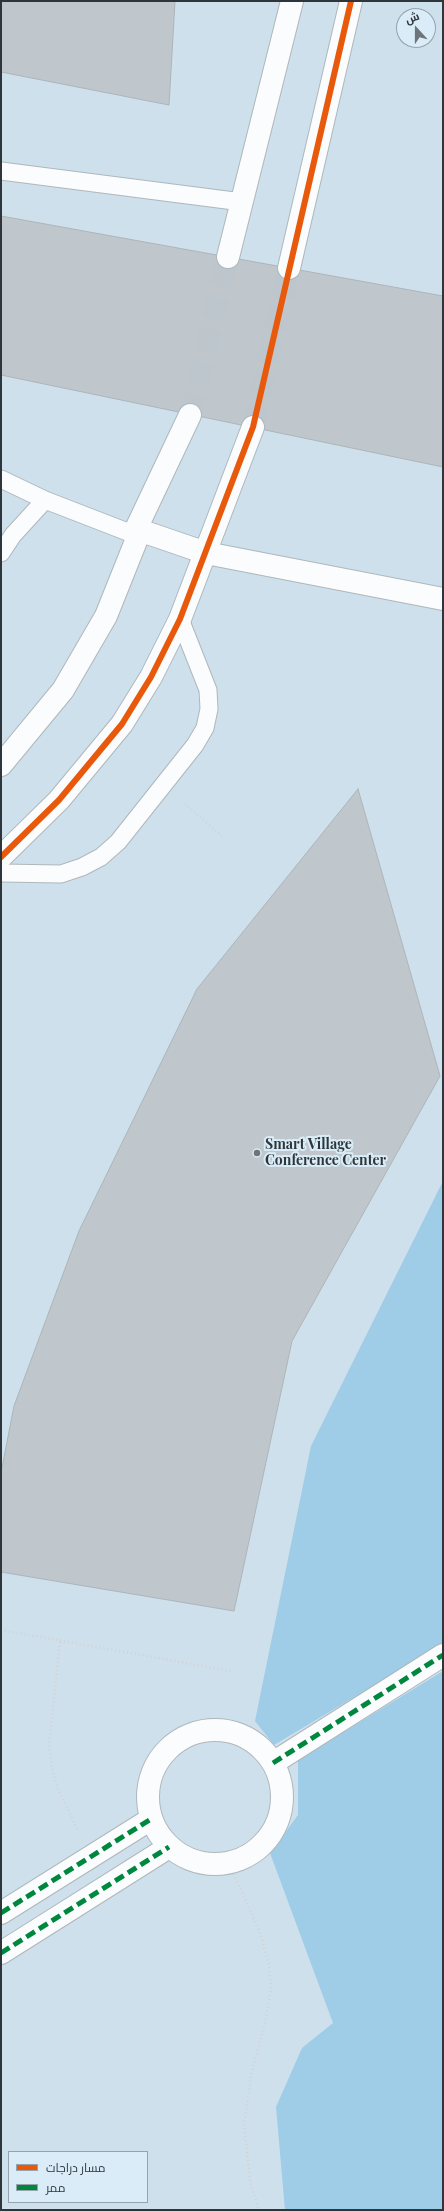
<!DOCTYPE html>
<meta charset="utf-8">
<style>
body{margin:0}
#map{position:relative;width:444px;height:2211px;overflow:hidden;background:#e0eaf0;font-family:"Playfair Display",Cairo,serif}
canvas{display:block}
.frame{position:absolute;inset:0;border:2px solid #2f363b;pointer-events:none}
.legend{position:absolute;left:8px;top:2151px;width:140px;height:52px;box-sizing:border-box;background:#d9ecf7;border:1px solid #95a3ac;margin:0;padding:5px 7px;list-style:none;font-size:12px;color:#2f363b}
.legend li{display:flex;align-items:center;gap:8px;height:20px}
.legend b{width:20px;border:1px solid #95a3ac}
.north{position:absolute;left:396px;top:8px;width:40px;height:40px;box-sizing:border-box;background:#d9ecf7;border:1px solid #95a3ac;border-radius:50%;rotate:339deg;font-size:11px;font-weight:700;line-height:16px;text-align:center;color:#2f363b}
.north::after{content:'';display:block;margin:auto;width:14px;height:18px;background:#6d757a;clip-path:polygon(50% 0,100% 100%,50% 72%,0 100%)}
</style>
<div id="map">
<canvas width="444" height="2211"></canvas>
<div class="frame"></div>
<ul class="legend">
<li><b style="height:5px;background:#e8590c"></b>مسار دراجات</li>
<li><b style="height:5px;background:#00873e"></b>ممر</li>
</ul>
<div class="north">ش</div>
</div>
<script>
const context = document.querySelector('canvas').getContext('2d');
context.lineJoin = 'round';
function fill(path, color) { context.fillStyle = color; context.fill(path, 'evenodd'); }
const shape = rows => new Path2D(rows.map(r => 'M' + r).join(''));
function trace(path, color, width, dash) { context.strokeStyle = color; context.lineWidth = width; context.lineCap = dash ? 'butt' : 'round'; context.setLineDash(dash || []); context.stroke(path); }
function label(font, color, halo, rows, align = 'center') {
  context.font = font + ' "Playfair Display",serif'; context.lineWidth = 4; context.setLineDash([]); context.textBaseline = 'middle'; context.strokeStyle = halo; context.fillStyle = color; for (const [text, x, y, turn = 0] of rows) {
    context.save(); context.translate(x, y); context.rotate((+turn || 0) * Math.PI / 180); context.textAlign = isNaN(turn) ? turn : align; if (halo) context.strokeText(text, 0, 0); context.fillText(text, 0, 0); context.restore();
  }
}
fill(shape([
 [1,1,443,1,443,2210,1,2210],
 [404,16,428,16,428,40,404,40],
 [9,2152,147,2152,147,2202,9,2202]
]), '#cde0ec');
fill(shape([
 [443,1181,443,1644,274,1745,255,1721,311,1446],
 [443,1671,443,2210,285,2210,276,2107,302,2048,333,2023,270,1853,298,1815,298,1760]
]), '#9fcce7');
const building = shape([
 [1,1,175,1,169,105,1,72,1,1],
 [1,216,443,296,443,467,1,375,1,216],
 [358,789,440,1076,292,1341,234,1611,1,1572,1,1473,14,1406,79,1231,197,989,358,789]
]);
fill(building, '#bfc7cc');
trace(building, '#adb5ba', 1);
trace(shape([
 [190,415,228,257],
 [253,427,289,268]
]), '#bdc6cc', 22, [22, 11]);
const lane = shape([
 [1,171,242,202],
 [1,479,45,500,138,536],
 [1,553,13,535,45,500],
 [1,873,61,874,82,867,101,857,118,842,195,745,205,728,209,709,208,690,180,619]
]);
const street = shape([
 [228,257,292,1],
 [289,268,351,1],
 [136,529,206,553,443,599],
 [1,765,63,690,106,616,138,536,136,529,190,415],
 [1,857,59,800,88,765,122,724,151,677,180,619,253,427],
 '148 1797a67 67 0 1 1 134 0a67 67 0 1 1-134 0Z',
 [273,1763,443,1655],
 [1,1913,151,1819],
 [1,1953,169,1847]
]);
trace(lane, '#afb7bb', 19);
trace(street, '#afb7bb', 24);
trace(shape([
 [185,804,222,836],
 [1,1630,231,1671],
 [60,1642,49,1746,52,1768,58,1789,77,1829],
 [229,1863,260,1933,269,1965,271,1990,265,2023,251,2075,244,2125,250,2180,259,2210]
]), '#d1d3d5', 2.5, [1, 3]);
trace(lane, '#fafcfd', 17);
trace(street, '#fafcfd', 22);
trace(shape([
 [273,1763,443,1655],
 [1,1913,151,1819],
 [1,1953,169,1847]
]), '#00873e', 5, [10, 5]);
trace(shape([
 [1,857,59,800,122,724,151,677,180,619,253,427,351,1]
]), '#e8590c', 6);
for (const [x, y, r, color] of [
 [257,1153,4,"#6d757a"]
]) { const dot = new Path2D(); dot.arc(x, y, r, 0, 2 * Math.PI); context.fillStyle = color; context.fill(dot); trace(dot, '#d9ecf7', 1.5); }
label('bold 14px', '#2f363b', '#d9ecf7', [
 ["Smart Village",265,1145],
 ["Conference Center",265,1161]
], 'left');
</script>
